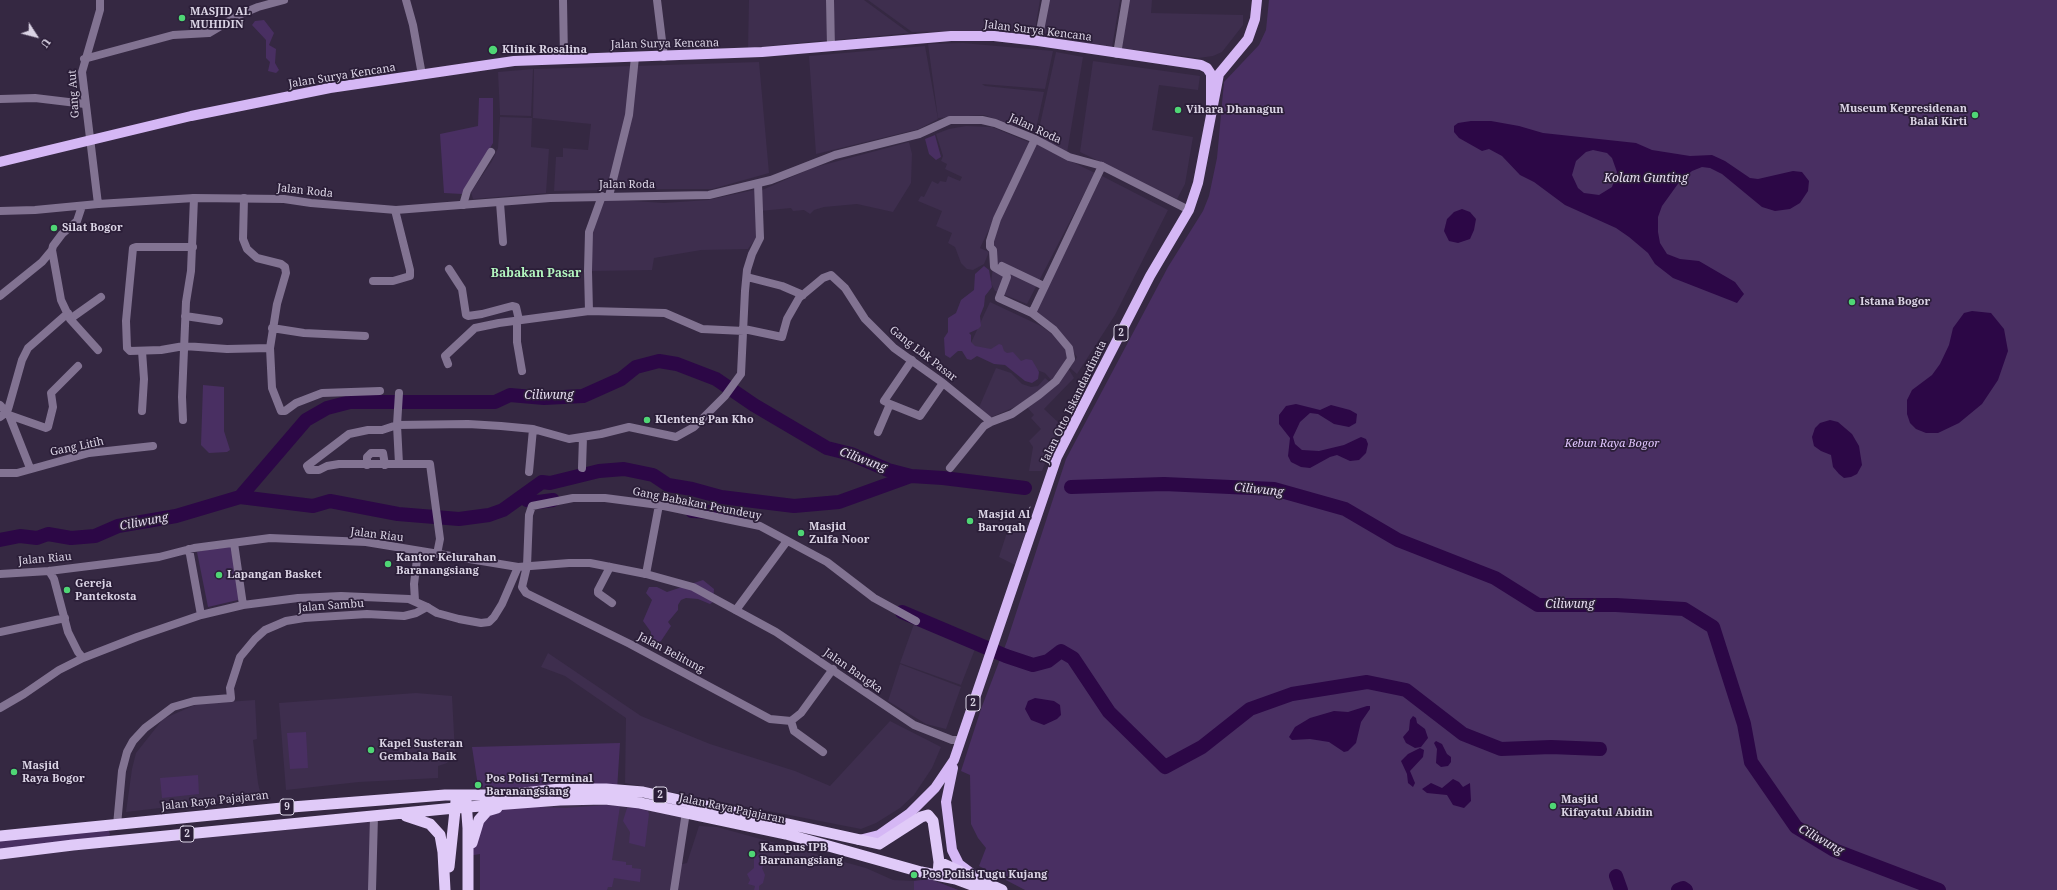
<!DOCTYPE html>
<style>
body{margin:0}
#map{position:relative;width:2057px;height:890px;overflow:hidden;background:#352842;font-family:"Noto Serif",serif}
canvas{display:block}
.north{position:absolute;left:16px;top:16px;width:40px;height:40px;-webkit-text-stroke:3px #2b1e38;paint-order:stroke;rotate:126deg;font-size:11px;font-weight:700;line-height:16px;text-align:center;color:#dbd4e5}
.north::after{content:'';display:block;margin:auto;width:14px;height:18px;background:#dbd4e5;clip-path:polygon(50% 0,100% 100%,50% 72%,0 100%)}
</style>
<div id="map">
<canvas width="2057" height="890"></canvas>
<div class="north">U</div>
</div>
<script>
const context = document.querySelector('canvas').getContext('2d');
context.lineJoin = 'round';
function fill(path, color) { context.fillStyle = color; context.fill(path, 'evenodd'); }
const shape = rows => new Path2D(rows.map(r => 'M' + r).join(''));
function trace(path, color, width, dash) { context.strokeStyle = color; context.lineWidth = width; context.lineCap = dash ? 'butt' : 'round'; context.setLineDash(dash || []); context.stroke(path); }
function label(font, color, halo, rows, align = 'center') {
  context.font = font + ' "Noto Serif",serif'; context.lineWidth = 3.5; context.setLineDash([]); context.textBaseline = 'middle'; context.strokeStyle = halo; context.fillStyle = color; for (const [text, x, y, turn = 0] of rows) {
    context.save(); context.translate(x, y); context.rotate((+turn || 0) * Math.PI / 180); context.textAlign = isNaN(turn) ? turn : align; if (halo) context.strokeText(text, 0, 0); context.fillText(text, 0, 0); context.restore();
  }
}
fill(shape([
 [749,0,826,0,828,40,748,48],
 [833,0,864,0,909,33,835,40],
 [868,0,1040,0,1034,36,985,31,912,32],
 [1047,0,1120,0,1112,47,1040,36],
 [1130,0,1152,0,1151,13,1243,15,1243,25,1222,52,1213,56,1198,58,1121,48],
 [963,43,1053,51,1045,89,982,84,985,86,1044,92,1035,133,984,115,938,118,928,44],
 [925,46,938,119,919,129,816,154,809,56],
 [1056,52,1083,57,1067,153,1037,138],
 [1093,61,1200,76,1198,90,1159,85,1152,130,1193,137,1185,184,1177,199,1080,152],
 [759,62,769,173,712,189,613,189,635,66],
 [632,66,629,106,609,190,554,191,556,157,563,157,563,148,588,150,591,124,533,118,534,69],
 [533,69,531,116,500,115,498,72],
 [500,117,532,118,531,147,549,149,546,193,473,199,471,192,492,161,498,148],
 [966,126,992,127,1031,143,980,248,989,252,984,264,973,270,967,269,961,263,955,247,948,243,952,233,936,226,942,211,918,201,921,196,924,197,932,181,938,184,940,181,946,182,948,176,960,181,962,177,945,169,947,164,941,161,943,156,936,134,949,129],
 [909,142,912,154,911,183,893,212,857,204,824,207,814,210,810,214,804,210,793,211,791,208,760,211,760,191,812,168],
 [1036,144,1095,173,1027,304,995,291,991,283,995,249,988,245],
 [1102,176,1168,210,1115,315,1077,374,1070,368,1077,357,1060,334,1034,314],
 [758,189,759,234,748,249,701,250,654,258,652,270,591,271,592,236,604,199,664,203,708,200],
 [990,302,1041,326,1059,339,1069,354,1063,368,1052,381,1045,373,970,345],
 [996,368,1011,373,1022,384,1031,387,1038,386,1045,378,1051,383,1017,406,987,419,977,412],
 [1068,368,1074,378,1044,409,1060,424,1042,471,1029,471,1033,447,1029,441,1041,429,1031,418,1034,415,1026,406],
 [1010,523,1028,525,1015,565,999,557],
 [914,624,977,644,961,685,900,663],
 [548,653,641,716,710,744,795,771,830,786,890,721,941,747,932,768,914,795,900,808,876,823,861,829,625,783,626,718,565,676,541,667],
 [900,664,961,687,946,729,926,724,888,701],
 [416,693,452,696,455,753,447,763,438,766,438,778,359,782,286,790,279,703],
 [255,700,257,739,253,740,258,783,261,796,126,812,132,769,136,753,163,719,197,704],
 [640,803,686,812,678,865,687,863,699,826,717,827,866,868,893,880,914,881,930,879,958,890,480,890,480,854,515,804],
 [374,816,372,890,0,890,0,854]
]), '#3e2e4e');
fill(shape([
 [1269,0,2057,0,2057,890,1025,890,979,866,986,848,978,838,971,824,970,775,961,771,981,709,1007,641,1066,459,1168,267,1203,211,1209,196,1217,158,1224,82,1259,45,1266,30],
 [264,20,274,33,269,45,276,49,275,63,279,70,276,73,268,71,270,62,266,58,266,40,252,25,255,21],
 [479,98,493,98,493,143,462,194,444,193,440,134,478,126],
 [935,135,941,157,936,160,929,154,925,139],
 [984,266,989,270,992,287,985,296,984,306,980,316,981,326,978,329,969,333,971,335,971,342,975,346,991,349,999,344,1002,345,1004,351,1007,353,1013,352,1021,361,1026,359,1032,360,1039,372,1038,379,1032,383,1025,381,1005,365,994,364,977,356,971,360,967,359,962,351,958,351,950,358,945,355,944,338,948,332,948,318,956,313,961,300,974,290,975,274],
 [203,385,224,387,224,431,230,450,227,452,209,453,201,445],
 [230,544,242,599,208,607,197,552],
 [703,580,714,589,713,602,710,604,698,599,686,598,681,600,678,605,678,610,668,622,671,626,661,641,656,644,651,642,651,632,643,621,652,600,646,593,649,587,657,587,667,592],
 [306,732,308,768,290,769,287,733],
 [620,743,617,790,505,795,478,786,472,747],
 [198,775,199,794,162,798,160,778],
 [606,805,620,806,612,860,626,862,626,865,632,865,632,868,641,869,640,882,614,878,612,887,608,887,607,890,480,890,480,854,468,856,487,811,516,806,565,808],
 [627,808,638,808,648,811,649,814,645,847,629,843,630,832,623,821],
 [108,829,110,834,108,839,0,854,0,835],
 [758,854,763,854,764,859,768,860,762,868,765,875,763,883,759,886,759,890,754,890,755,886,748,884,750,880,747,874,754,868,754,859],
 [930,879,958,890,914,890,914,881]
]), '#492f62');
fill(shape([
 [1471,121,1491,121,1519,126,1543,133,1636,143,1652,150,1690,156,1712,155,1725,161,1750,178,1758,179,1793,171,1802,172,1809,181,1808,191,1800,203,1790,209,1775,211,1762,207,1722,174,1710,168,1702,167,1692,171,1680,181,1662,206,1658,217,1658,232,1660,243,1667,254,1680,259,1699,261,1735,282,1744,294,1737,303,1673,278,1655,264,1648,253,1629,237,1616,228,1565,205,1534,182,1520,175,1502,156,1489,149,1482,151,1459,138,1454,132,1454,126,1458,123],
 [1593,150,1607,153,1612,158,1617,172,1612,187,1599,195,1584,193,1578,188,1572,175,1576,161,1586,152],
 [1462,209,1470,212,1476,219,1474,230,1470,239,1458,243,1449,241,1444,231,1447,219,1454,212],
 [1972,311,1991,313,2004,329,2008,351,1998,380,1982,404,1959,423,1938,433,1926,433,1916,429,1910,423,1907,414,1907,400,1912,390,1932,375,1940,364,1949,345,1953,328,1964,313],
 [1296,404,1320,410,1331,405,1350,410,1357,414,1356,423,1349,427,1334,424,1318,414,1310,413,1300,422,1293,437,1295,444,1302,450,1319,451,1344,445,1361,437,1366,439,1368,444,1366,453,1359,460,1350,461,1337,455,1330,457,1310,468,1301,467,1291,462,1288,456,1290,438,1279,424,1279,415,1286,406],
 [1830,420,1838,422,1852,434,1859,446,1862,465,1857,474,1851,477,1844,478,1839,474,1833,467,1831,455,1821,451,1814,446,1812,437,1815,428,1820,423],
 [1035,698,1054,701,1060,705,1061,715,1057,719,1044,725,1031,720,1025,709,1028,701],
 [1367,706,1370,706,1370,709,1361,722,1356,743,1348,751,1344,752,1329,742,1310,739,1292,740,1289,737,1295,727,1310,718,1334,711,1348,712],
 [1413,716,1416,718,1417,723,1425,729,1428,738,1421,747,1415,748,1406,743,1403,737,1409,730,1410,720],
 [1436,741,1442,744,1447,754,1451,757,1451,762,1448,766,1441,767,1436,763,1437,749,1434,743],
 [1420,748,1424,750,1423,757,1410,771,1415,783,1413,787,1408,783,1407,774,1401,761,1408,754],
 [1453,779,1459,782,1463,787,1470,783,1471,801,1464,808,1453,805,1447,795,1427,793,1422,789,1431,783,1442,788]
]), '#2c0746');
trace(shape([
 [1071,487,1164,484,1274,489,1345,509,1398,540,1495,578,1538,605,1616,605,1684,609,1713,627,1744,724,1751,762,1796,827,1834,850,1939,890],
 [523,496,527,500,538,502,553,500],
 [240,497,306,420,327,408,350,402,495,402,510,395,544,398,583,396,621,379,636,367,659,361,677,364,716,379,754,405,827,448,851,454,888,470,911,476],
 [692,511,712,512,739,518],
 [0,540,20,536,37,538,48,534,71,538,95,536,118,526,176,516,240,497,313,506,330,501,398,514,459,519,489,515,503,510,542,482,550,483,599,471,624,469,653,475,668,485,692,489,721,497,794,506,839,502,911,476,943,478,1025,488],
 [902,612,1006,656,1033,665,1048,661,1061,651,1073,658,1109,712,1165,767,1202,747,1250,709,1292,694,1367,682,1406,690,1463,734,1501,749,1551,747,1600,749],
 [1616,876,1621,890],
 [1678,890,1683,888,1686,890]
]), '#2c0746', 14);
trace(shape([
 [406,0,413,25,422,75],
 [563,0,564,58],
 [657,0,664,57],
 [830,0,831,47],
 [1038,41,1046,0],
 [1117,54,1126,0],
 [84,59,173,35,209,33,241,14,258,7,284,0],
 [0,99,35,98,85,104],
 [609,196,629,115,635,57],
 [244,198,243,239,247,249,257,258,281,264,285,267,286,273,277,304,270,348,272,388,281,411,285,411,296,403,322,393,380,391],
 [500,203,503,242],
 [463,205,467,191,491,152],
 [0,211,35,210,98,204],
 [193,247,136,247,133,248,126,321,127,348,130,351,161,350,184,346,227,349,270,348],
 [52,250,61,300,70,319,98,350],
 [1002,266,1044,286],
 [449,269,462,289,466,315,468,316,482,314,512,306,516,307,519,320],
 [747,277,782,286,803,295],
 [373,281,393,281,410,276,410,270,395,210],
 [0,296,42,262,52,250,53,246,62,234,77,221,82,206],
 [589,311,588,271,589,232,602,196],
 [1032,313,1102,166],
 [185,316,219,321],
 [70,319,101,297],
 [517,321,517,342,522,371],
 [272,328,304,333,365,336],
 [744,329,782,337,787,319,799,298,823,278,831,275,845,288,865,319,894,348,943,383,991,422],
 [142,351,144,379,142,411],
 [448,364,445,356,475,328,499,323,589,311,665,313,702,329,744,331],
 [399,393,397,425,399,464],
 [890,404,920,416,943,383],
 [0,405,9,415,30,468],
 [9,415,46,428,48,427,53,407,51,393,78,366],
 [0,417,7,412,9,406,22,360,28,348,68,313],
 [183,420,182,397,186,302,191,271,194,198],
 [878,432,890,404,884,401,912,360],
 [367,465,367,457,371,453,383,453,385,465],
 [582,468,583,437],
 [950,468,984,426,991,422,1012,414,1039,395,1056,381,1071,359,1069,348,1054,330,1032,313,999,298,1007,277,1006,274,994,267,993,250,990,247,990,241,997,219,1035,139],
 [529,472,533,429],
 [0,473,17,473,89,453,153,446],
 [234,543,243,605],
 [189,549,201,615],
 [437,554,440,539,430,464,339,464,327,466,319,470,309,470,307,466,349,434,368,430,382,430,397,425,468,424,501,426,533,429,569,439,601,434,629,427,676,437,694,427,725,396,741,374,745,291,747,270,752,254,760,238,758,184],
 [610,567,598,590,598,593,612,603],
 [49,571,54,579,68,632,78,652,83,658],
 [0,574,49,571,113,563,159,557,194,548,270,538,366,542,518,567],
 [646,574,659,505],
 [415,601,414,584,418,551],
 [736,610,787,541],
 [0,632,65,618],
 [0,708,24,694,59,670,83,658,137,637,201,615,243,605,298,598,341,596,409,599,427,607],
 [791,721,801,713,833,669],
 [823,752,794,731,791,721,770,719,630,644,526,593,522,587,527,566,529,515,532,506,573,498,605,498,659,505,760,526,827,562,874,598,916,621]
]), '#827392', 8);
trace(shape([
 [100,0,100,10,82,72,98,204,194,198,284,199,311,203,396,210,550,198,709,195,771,180,835,155,919,134,950,120,982,120,995,123,1035,139,1069,157,1102,166,1189,210],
 [117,825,122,771,127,752,133,741,145,728,173,707,194,701,231,698,230,688,240,657,255,639,265,630,286,621,304,618,367,614,404,616,416,613,427,607,437,613,459,619,481,623,489,622,494,617,502,604,518,567,569,563,590,563,646,574,693,587,776,632,914,725,952,740,961,740],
 [372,890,374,816],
 [674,890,686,812]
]), '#827392', 8);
trace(shape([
 [0,162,191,116,330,88,514,61,762,52,951,36,994,36,1038,41,1201,65,1207,68,1211,74,1211,105],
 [953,768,946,802,952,850,959,864,971,873],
 [859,840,879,835,910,813,935,788,954,760,1057,457,1150,276,1189,210,1198,183,1219,74,1248,39,1255,19,1257,0]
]), '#d5b7f5', 10);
trace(shape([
 [466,801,468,828,468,890],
 [406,816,430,824,440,835,443,852,445,890],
 [0,836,292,807,445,795,505,795,560,789,606,789,643,792,879,844,921,817,928,815,933,821,939,862,938,874],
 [472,843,479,820,487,811,497,808],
 [0,854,73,845,455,808,560,800,605,799,640,803,786,834,921,872,956,879,985,890],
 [939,862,1002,890],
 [449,867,456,801]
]), '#e0caf8', 11);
trace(shape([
 [1028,511,1030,507]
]), '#a9a0b4', 1);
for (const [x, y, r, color] of [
 [182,18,4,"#4fd675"],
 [493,50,5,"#4fd675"],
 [1178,110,4,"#4fd675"],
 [1975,115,4,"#4fd675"],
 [54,228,4,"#4fd675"],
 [1852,302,4,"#4fd675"],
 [647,420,4,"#4fd675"],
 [970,521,4,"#4fd675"],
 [801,533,4,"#4fd675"],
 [388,564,4,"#4fd675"],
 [219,575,4,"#4fd675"],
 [67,590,4,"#4fd675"],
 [371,750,4,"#4fd675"],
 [14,772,4,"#4fd675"],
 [478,785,4,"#4fd675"],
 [1553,806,4,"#4fd675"],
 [752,854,4,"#4fd675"],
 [914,875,4,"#4fd675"]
]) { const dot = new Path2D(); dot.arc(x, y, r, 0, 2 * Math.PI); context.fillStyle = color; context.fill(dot); trace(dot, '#2b1e38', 1.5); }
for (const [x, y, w] of [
 [1121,333,14],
 [973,703,14],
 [660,795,14],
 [287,807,14],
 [187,834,14]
]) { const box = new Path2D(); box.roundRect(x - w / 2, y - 8, w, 16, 3); context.fillStyle = '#2b1e38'; context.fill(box); trace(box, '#dbd4e5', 1); }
label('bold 10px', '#dbd4e5', null, [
 ["2",1121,333],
 ["2",973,703],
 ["2",660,795],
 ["9",287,807],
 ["2",187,834]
]);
label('bold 11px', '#dbd4e5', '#2b1e38', [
 ["MASJID AL",190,12],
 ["MUHIDIN",190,25],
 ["Klinik Rosalina",502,50],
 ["Museum Kepresidenan",1967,109,"right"],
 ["Balai Kirti",1967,122,"right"],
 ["Vihara Dhanagun",1186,110],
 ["Silat Bogor",62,228],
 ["Istana Bogor",1860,302],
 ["Klenteng Pan Kho",655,420],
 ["Masjid Al",978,515],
 ["Baroqah",978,528],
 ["Masjid",809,527],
 ["Zulfa Noor",809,540],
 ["Kantor Kelurahan",396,558],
 ["Baranangsiang",396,571],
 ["Lapangan Basket",227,575],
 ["Gereja",75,584],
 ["Pantekosta",75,597],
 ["Kapel Susteran",379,744],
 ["Gembala Baik",379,757],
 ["Masjid",22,766],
 ["Raya Bogor",22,779],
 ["Pos Polisi Terminal",486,779],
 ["Baranangsiang",486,792],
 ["Masjid",1561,800],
 ["Kifayatul Abidin",1561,813],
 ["Kampus IPB",760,848],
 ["Baranangsiang",760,861],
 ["Pos Polisi Tugu Kujang",922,875]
], 'left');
label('11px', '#dbd4e5', '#2b1e38', [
 ["Jalan Surya Kencana",1038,31,7],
 ["Jalan Surya Kencana",665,44,-1],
 ["Jalan Surya Kencana",342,76,-9],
 ["Gang Aut",74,94,-94],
 ["Jalan Roda",1035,129,25],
 ["Jalan Roda",627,185],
 ["Jalan Roda",305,191,6],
 ["Gang Lbk Pasar",923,354,38],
 ["Jalan Otto Iskandardinata",1074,402,-64],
 ["Gang Litih",77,447,-12],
 ["Gang Babakan Peundeuy",697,504,11],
 ["Jalan Riau",377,535,7],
 ["Jalan Riau",45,559,-5],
 ["Jalan Sambu",331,606,-4],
 ["Jalan Belitung",671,653,28],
 ["Jalan Bangka",853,671,35],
 ["Jalan Raya Pajajaran",215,801,-6],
 ["Jalan Raya Pajajaran",732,809,12]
]);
label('italic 11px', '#e0c5fe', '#2b1e38', [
 ["Kebun Raya Bogor",1612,444]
]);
label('italic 12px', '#e7def1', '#2b1e38', [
 ["Kolam Gunting",1646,179],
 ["Ciliwung",549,396],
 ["Ciliwung",863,460,20],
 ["Ciliwung",1259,490,6],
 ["Ciliwung",144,522,-11],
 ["Ciliwung",1570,605],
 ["Ciliwung",1821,840,29]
]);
label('bold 12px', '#b3f6bf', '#2b1e38', [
 ["Babakan Pasar",536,274]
]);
</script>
